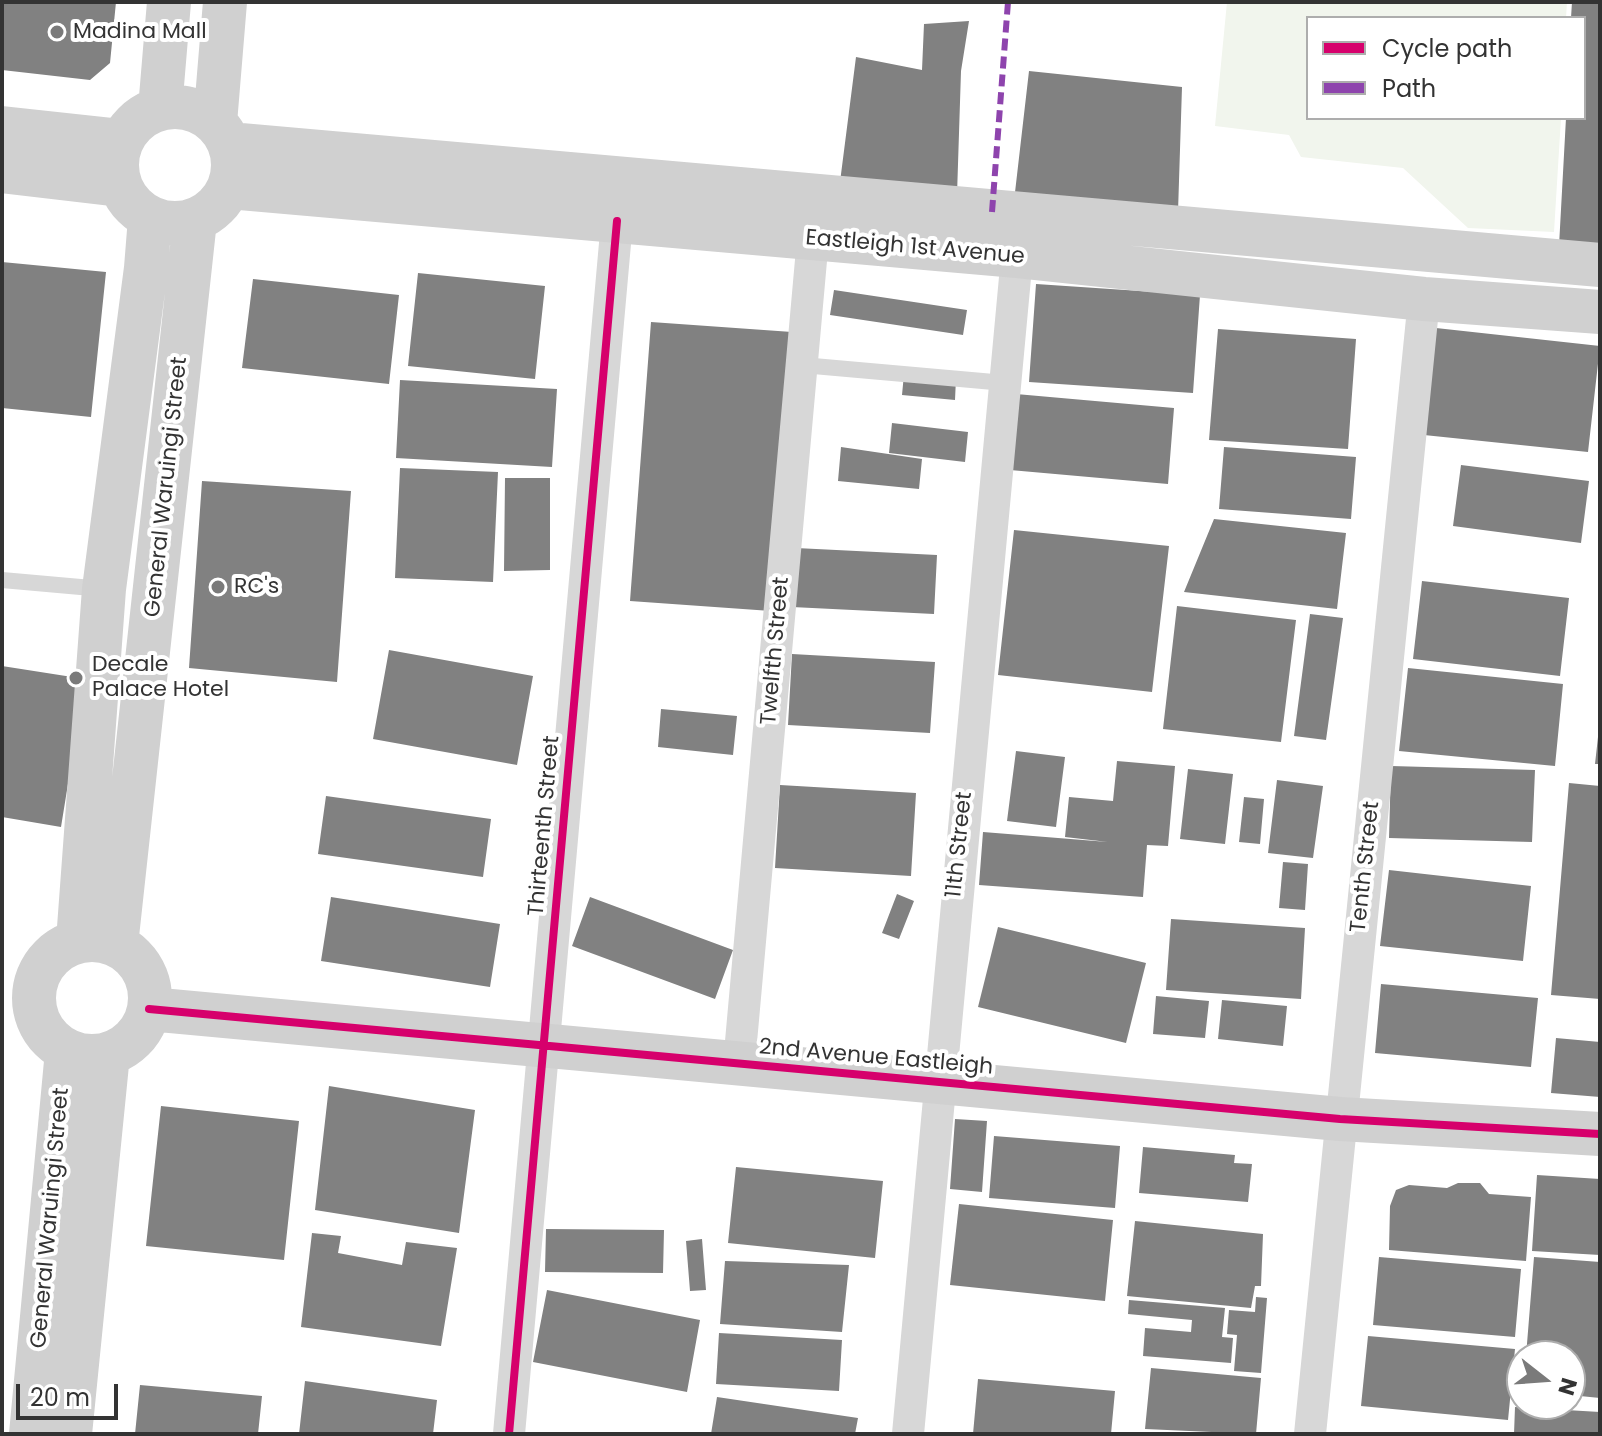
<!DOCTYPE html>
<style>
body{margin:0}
#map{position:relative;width:1602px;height:1436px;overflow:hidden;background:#fff;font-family:Poppins,sans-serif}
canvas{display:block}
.frame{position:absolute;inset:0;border:4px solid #333;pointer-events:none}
.legend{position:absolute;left:1306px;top:16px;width:280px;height:104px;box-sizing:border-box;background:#fff;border:2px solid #adadad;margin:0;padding:10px 14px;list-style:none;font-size:24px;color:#333}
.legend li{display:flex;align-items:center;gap:16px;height:40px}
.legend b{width:40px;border:2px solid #adadad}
.north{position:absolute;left:1506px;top:1340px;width:80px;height:80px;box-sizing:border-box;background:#fff;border:2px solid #adadad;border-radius:50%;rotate:107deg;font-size:22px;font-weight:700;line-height:32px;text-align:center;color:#333}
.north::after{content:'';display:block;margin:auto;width:28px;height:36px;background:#7a7a7a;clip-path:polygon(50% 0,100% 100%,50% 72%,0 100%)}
.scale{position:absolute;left:16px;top:1384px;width:102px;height:36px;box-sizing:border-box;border:4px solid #333;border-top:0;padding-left:10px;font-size:24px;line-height:28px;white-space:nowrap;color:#333;-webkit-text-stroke:6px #fff;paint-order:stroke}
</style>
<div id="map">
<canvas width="1602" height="1436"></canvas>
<div class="frame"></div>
<ul class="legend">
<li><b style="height:10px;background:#d6006c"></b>Cycle path</li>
<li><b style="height:10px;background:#8e44ad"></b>Path</li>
</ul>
<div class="north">N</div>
<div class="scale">20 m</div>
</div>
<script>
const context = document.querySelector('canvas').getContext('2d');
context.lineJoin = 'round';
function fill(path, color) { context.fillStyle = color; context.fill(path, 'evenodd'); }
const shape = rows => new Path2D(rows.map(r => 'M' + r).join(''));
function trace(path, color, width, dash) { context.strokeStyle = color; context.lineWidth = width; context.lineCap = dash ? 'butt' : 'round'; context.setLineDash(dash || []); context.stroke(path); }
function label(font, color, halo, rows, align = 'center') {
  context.font = font + ' Poppins,sans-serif'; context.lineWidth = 8; context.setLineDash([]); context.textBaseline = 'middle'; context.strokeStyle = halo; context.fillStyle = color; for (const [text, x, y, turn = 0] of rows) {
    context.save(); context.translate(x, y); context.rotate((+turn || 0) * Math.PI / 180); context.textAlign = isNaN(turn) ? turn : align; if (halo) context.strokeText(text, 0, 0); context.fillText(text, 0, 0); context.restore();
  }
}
fill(shape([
 [1227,2,1567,2,1566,18,1308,18,1308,118,1561,118,1554,232,1468,228,1403,168,1301,157,1289,135,1215,126]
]), '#f1f5ed');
fill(shape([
 [2,2,116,2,110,63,90,80,2,70],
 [1572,2,1600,2,1600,247,1559,246,1566,118,1584,118,1584,18,1571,18],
 [969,21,961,71,957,195,840,182,856,57,922,70,924,24],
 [1029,71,1182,87,1178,212,1014,201],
 [2,262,106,272,91,417,2,408],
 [418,273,545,286,535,379,408,366],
 [253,279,399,295,389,384,242,368],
 [1036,284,1200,295,1193,393,1029,382],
 [834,290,967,310,963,335,830,315],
 [651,322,792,332,771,611,630,601],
 [1436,328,1600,346,1588,452,1424,435],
 [1218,329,1356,339,1348,449,1209,440],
 [904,374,956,378,955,400,902,395],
 [400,380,557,389,552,467,396,458],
 [1016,394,1174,408,1168,484,1010,470],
 [892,423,968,432,965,462,889,453],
 [841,447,922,459,919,489,838,481],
 [1224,447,1356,457,1351,519,1219,509],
 [1461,465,1589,481,1581,543,1453,526],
 [400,468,498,472,493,582,395,578],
 [505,478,550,478,550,570,504,571],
 [202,481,351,491,337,682,189,668],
 [1214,519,1346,533,1337,609,1184,592],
 [1014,530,1169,546,1152,692,998,675],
 [796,548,937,555,934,614,792,607],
 [1422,581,1569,598,1560,676,1413,659],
 [1177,606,1296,620,1281,742,1163,729],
 [1310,614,1343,618,1326,740,1294,736],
 [389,650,533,676,517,765,373,739],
 [792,654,935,662,930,733,788,725],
 [2,666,85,679,61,827,2,817],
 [1408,668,1563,684,1555,766,1399,751],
 [661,709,737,716,733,755,658,747],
 [1598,737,1600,737,1600,764,1595,764],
 [1016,751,1065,757,1056,827,1007,821],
 [1117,761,1175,766,1168,846,1147,845,1143,897,979,885,983,832,1108,842,1065,837,1069,797,1113,801],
 [1391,766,1535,770,1532,842,1389,838],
 [1188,769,1233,774,1225,844,1180,839],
 [1277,780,1323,786,1313,858,1268,853],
 [1569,783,1600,786,1600,999,1551,995],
 [780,785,916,793,911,876,775,868],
 [326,796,491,819,483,877,318,854],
 [1244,797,1264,799,1260,844,1239,842],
 [1283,862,1308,864,1305,910,1279,908],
 [1389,870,1531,886,1523,961,1380,946],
 [897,894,914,901,899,939,882,933],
 [331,897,500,924,490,987,321,961],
 [590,897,733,950,715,999,572,946],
 [1171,919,1305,928,1301,999,1166,990],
 [998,927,1146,963,1126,1043,978,1007],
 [1381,984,1538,998,1531,1067,1375,1053],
 [1156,996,1209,1001,1205,1038,1153,1034],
 [1222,1000,1287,1006,1283,1046,1218,1039],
 [1556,1038,1600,1042,1600,1097,1551,1093],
 [329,1086,475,1110,459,1233,315,1210],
 [161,1106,299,1121,284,1260,146,1246],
 [955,1119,987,1121,982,1192,950,1189],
 [994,1136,1120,1146,1115,1208,989,1198],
 [1143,1147,1235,1155,1234,1163,1252,1164,1248,1202,1139,1193],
 [736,1167,883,1181,875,1258,728,1243],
 [1537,1175,1600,1179,1600,1255,1532,1251],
 [1458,1183,1480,1183,1489,1194,1531,1197,1526,1261,1389,1250,1390,1206,1396,1190,1409,1185,1447,1188],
 [959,1204,1113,1220,1105,1301,950,1285],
 [1135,1221,1263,1234,1261,1286,1255,1286,1251,1308,1127,1296],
 [546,1229,664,1230,663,1273,545,1272],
 [312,1233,341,1236,338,1253,402,1265,406,1242,457,1248,441,1346,301,1327],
 [702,1239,706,1290,690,1291,686,1241],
 [1379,1257,1521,1269,1515,1337,1373,1325],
 [1534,1257,1600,1262,1600,1398,1570,1395,1570,1356,1526,1356],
 [725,1261,849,1265,842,1332,720,1324],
 [547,1290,700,1320,687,1392,533,1362],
 [1256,1297,1267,1298,1261,1373,1234,1371,1237,1335,1227,1334,1229,1310,1255,1312],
 [1129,1300,1225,1308,1222,1337,1233,1338,1231,1363,1143,1356,1145,1328,1191,1332,1192,1320,1128,1314],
 [719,1333,842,1340,839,1391,716,1384],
 [1368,1336,1515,1349,1508,1420,1361,1406],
 [1151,1368,1261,1378,1256,1434,1145,1429],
 [978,1379,1115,1391,1111,1434,973,1434],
 [305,1381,437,1400,433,1434,299,1434],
 [140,1385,262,1396,258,1434,135,1434],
 [717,1397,858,1418,855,1434,711,1434],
 [1515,1407,1600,1412,1600,1434,1514,1434]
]), '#818181');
trace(shape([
 [802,365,1005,383],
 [2,580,103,589]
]), '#d7d7d7', 16);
trace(shape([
 [739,1064,813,238],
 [509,1434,617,221],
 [908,1434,1017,256],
 [1310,1434,1424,299]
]), '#d7d7d7', 32);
trace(shape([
 '117 165a58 58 0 1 1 116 0a58 58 0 1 1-116 0Z',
 [160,109,169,2],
 [215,123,225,2],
 [2,128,122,141],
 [229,144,1600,265],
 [2,171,120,185],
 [229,187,1017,256,1424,299,1600,312],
 '34 998a58 58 0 1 1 116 0a58 58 0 1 1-116 0Z',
 [78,941,104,589,146,268,150,218],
 [116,945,195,220],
 [149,1009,1340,1119,1600,1134],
 [31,1434,67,1051],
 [70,1434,108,1054]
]), '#d0d0d0', 44);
trace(shape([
 [992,212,1008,2]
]), '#8e44ad', 6, [12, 6]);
trace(shape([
 [149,1009,1340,1119,1600,1134],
 [509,1434,617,221]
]), '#d6006c', 8);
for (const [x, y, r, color] of [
 [57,32,8,"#7a7a7a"],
 [218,587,8,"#7a7a7a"],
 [76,678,8,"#7a7a7a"]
]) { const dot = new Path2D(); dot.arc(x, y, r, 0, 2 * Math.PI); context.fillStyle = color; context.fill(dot); trace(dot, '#fff', 3); }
label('22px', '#333', '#fff', [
 ["Madina Mall",73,32],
 ["RC's",234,587],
 ["Decale",92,665],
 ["Palace Hotel",92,690]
], 'left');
label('22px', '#333', '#fff', [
 ["Eastleigh 1st Avenue",915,248,5],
 ["General Waruingi Street",167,487,-84],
 ["Twelfth Street",776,651,-85],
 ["Thirteenth Street",545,826,-85],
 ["11th Street",960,845,-84],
 ["Tenth Street",1366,867,-84],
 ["2nd Avenue Eastleigh",876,1058,5],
 ["General Waruingi Street",51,1218,-85]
]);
</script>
